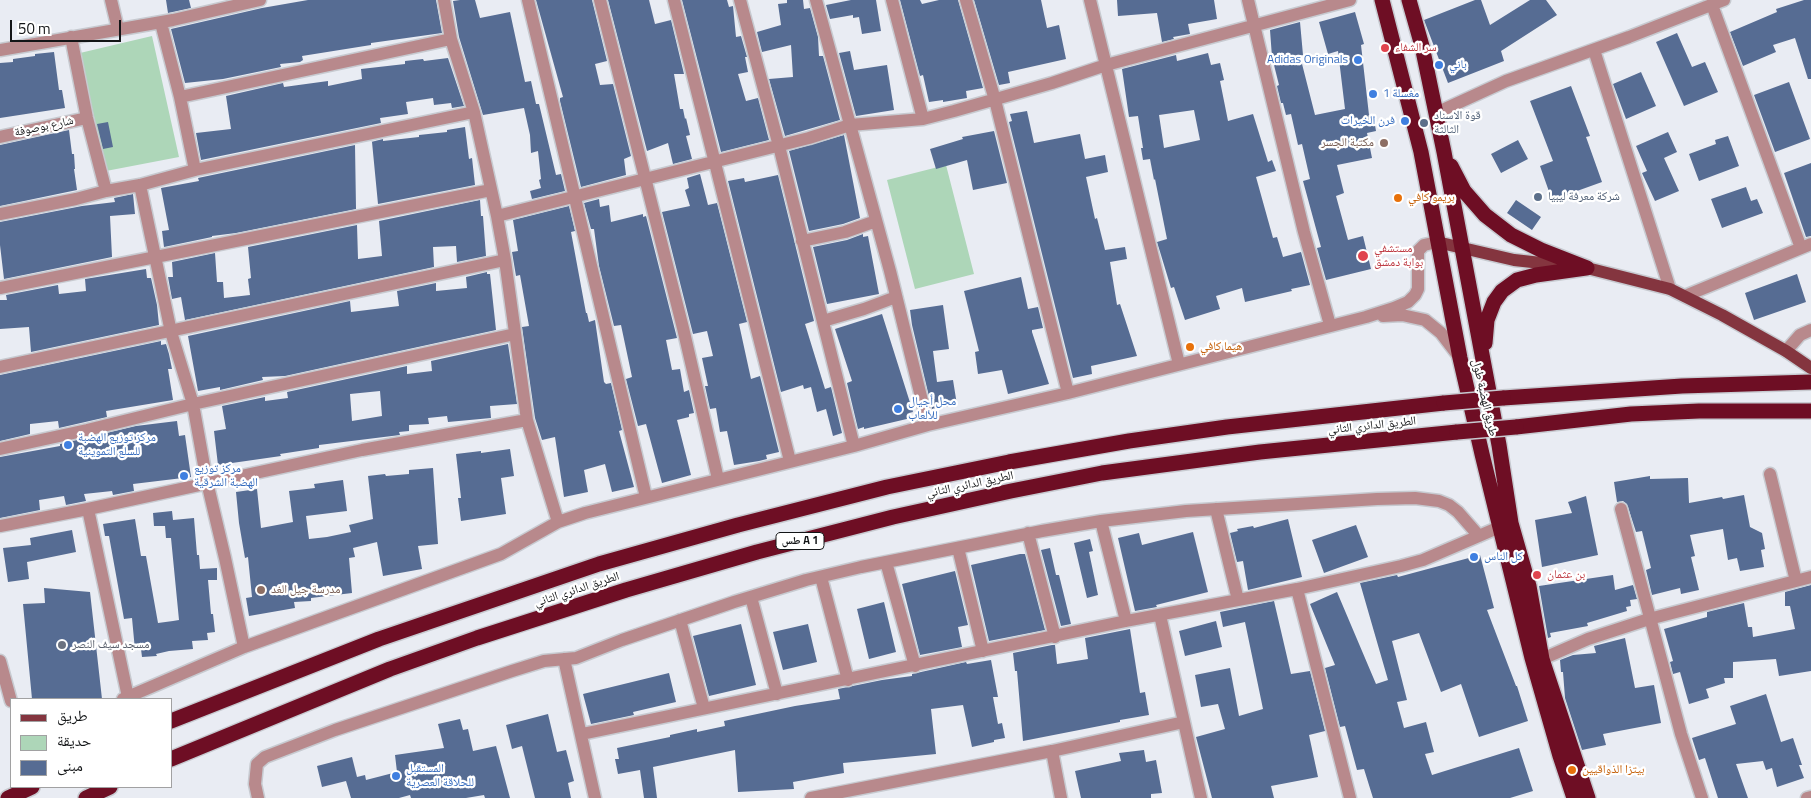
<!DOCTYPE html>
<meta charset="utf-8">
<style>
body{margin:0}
#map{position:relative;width:1811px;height:798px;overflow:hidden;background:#e9ecf3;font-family:"Titillium Web","Noto Naskh Arabic",sans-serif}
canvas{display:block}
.legend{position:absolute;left:10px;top:698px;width:162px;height:90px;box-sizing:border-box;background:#fff;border:1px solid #a1a1a2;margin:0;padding:6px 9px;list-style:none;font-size:15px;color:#131517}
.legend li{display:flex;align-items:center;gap:10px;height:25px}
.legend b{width:25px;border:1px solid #a1a1a2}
.scale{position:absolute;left:10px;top:20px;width:111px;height:22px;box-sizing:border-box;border:2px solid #131517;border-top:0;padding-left:6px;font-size:15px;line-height:18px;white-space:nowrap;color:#131517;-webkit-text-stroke:4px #fff;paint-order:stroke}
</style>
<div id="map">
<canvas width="1811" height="798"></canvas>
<ul class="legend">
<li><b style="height:6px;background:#84353f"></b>طريق</li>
<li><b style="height:14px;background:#add6b8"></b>حديقة</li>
<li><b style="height:14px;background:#566c93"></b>مبنى</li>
</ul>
<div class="scale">50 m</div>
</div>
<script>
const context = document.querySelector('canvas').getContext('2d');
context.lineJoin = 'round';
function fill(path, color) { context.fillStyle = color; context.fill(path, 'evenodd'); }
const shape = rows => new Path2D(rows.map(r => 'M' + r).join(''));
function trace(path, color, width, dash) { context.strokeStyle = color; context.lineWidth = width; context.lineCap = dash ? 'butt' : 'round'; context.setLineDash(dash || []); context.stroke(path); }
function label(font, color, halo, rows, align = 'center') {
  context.font = font + ' "Titillium Web","Noto Naskh Arabic",sans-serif'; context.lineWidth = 4.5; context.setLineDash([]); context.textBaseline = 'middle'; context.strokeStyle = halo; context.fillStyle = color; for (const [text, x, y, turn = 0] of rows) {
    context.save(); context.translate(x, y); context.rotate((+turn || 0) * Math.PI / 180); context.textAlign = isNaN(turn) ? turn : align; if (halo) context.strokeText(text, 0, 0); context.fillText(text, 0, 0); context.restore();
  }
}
fill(shape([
 [152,36,179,157,106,171,80,53],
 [946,165,974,274,915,289,887,180]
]), '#add6b8');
fill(shape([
 [166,0,189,0,191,8,168,13],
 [308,0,436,0,442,33,371,43,371,45,302,56,303,60,300,62,280,64,281,67,223,79,185,83,171,29,262,8],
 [460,0,475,0,480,18,510,12,525,82,531,81,536,104,539,104,556,175,561,174,565,191,532,199,530,191,541,188,539,180,541,179,538,151,531,153,530,135,524,108,483,115,459,37,453,1],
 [536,0,592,0,607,61,595,64,600,85,613,84,631,156,624,159,626,175,581,187,560,101,560,98,563,97],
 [608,0,649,0,655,24,671,20,684,74,674,74,680,109,683,109,685,119,686,118,690,135,686,136,692,159,673,164,668,143,647,151],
 [682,0,727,0,729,7,733,6,736,37,741,36,747,57,745,57,748,72,738,74,746,101,758,98,769,140,721,152],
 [787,0,803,0,804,9,810,8,818,37,819,56,823,56,840,120,785,136,769,79,793,77,791,45,762,52,757,32,781,25,778,4,787,3],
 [851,0,876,0,881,31,862,34,859,17,853,18,853,15,830,19,826,5],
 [900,0,920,0,922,4,939,0,958,0,983,88,966,91,967,98,943,102,943,100,929,102,923,75,920,76],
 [974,0,1041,0,1047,28,1059,25,1066,59,1008,72,1010,83,999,85],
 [1117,0,1214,0,1217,19,1188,24,1190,34,1173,37,1174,39,1162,42,1157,13,1118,16],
 [1475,0,1481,0,1490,25,1530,0,1546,0,1557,15,1501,51,1504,61,1448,83,1424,20],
 [1804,0,1811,0,1811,79,1808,79,1795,38,1773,45,1776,52,1743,66,1730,32,1777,12,1776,9],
 [1355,12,1364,44,1361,45,1369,115,1373,114,1376,131,1367,133,1372,158,1337,165,1344,193,1336,196,1348,240,1363,236,1371,269,1326,280,1317,248,1321,247,1303,181,1310,179,1302,144,1298,145,1291,114,1286,115,1283,103,1281,103,1277,86,1279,85,1272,57,1270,30,1300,22,1303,55,1300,56,1315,115,1345,109,1338,51,1328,54,1319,22],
 [1677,33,1692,67,1705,62,1718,92,1684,106,1656,42],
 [850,51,854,70,887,65,894,110,856,116,839,53],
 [54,52,59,90,62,90,65,108,0,118,0,63,13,62,13,59,35,56,35,54],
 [1208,53,1211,65,1220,63,1224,80,1220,81,1228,121,1253,114,1268,162,1272,160,1276,171,1256,177,1273,238,1277,237,1283,257,1301,252,1310,285,1291,289,1292,291,1245,302,1242,288,1216,296,1220,309,1185,320,1174,287,1171,288,1161,255,1157,242,1167,239,1155,179,1154,180,1150,159,1143,160,1141,148,1143,148,1138,116,1129,117,1122,69,1176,55,1177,61],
 [1194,110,1200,140,1164,148,1159,115],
 [448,58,464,106,452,108,451,103,434,105,433,98,406,102,408,114,380,118,381,123,201,160,196,133,231,129,226,96,283,83,284,87,328,81,328,86,362,79,361,69,405,64,405,61,423,59,424,61],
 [1641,72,1656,106,1626,119,1613,84],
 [1789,82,1810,139,1775,152,1754,95],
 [1571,86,1590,136,1586,137,1602,182,1552,200,1540,166,1553,161,1530,101],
 [1027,111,1034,143,1080,134,1085,159,1105,155,1108,172,1086,177,1095,219,1097,218,1105,250,1125,247,1127,259,1110,262,1117,305,1120,304,1137,356,1091,366,1092,374,1073,378,1009,122,1012,121,1010,114],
 [108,122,113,147,103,149,97,124],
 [465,127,469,159,472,158,475,185,378,204,372,142,371,142,383,139,383,141,419,137,419,135,447,132,447,130],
 [69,130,72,154,74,154,75,169,74,169,77,190,0,206,0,145],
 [994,131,1007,183,973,190,967,160,936,169,930,149,963,139,962,137],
 [1668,132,1677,152,1664,158,1679,191,1655,201,1642,173,1647,171,1636,146],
 [844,135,860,218,843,224,809,231,789,151],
 [1728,136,1739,166,1699,181,1689,154,1716,144,1715,140],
 [1518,140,1528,159,1501,173,1491,154],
 [355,145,356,209,236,233,212,236,212,237,164,247,162,231,169,230,161,188,199,181,198,178],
 [1811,163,1811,236,1806,237,1784,173],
 [700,174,708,205,717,203,747,322,739,324,751,379,760,376,779,452,766,455,767,459,759,461,734,465,727,431,720,432,716,408,710,409,705,386,708,386,702,358,713,356,707,331,693,334,662,212,690,206,685,190,689,188,687,178],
 [778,175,814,321,805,324,825,389,831,387,842,433,833,436,826,409,817,412,811,387,804,389,803,385,781,392,728,181,744,178,745,182],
 [1746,187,1751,201,1757,199,1763,213,1722,228,1711,199],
 [133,194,135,214,110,216,112,257,4,279,0,245,0,222,82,206,115,202,114,198],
 [599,199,600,207,609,205,611,222,643,214,643,217,646,216,677,338,666,340,672,370,680,369,684,392,689,390,694,413,689,414,689,417,677,420,691,475,662,483,646,424,638,426,626,379,632,377,621,325,614,326,599,266,594,229,591,229,584,203],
 [480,200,481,216,483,216,486,256,457,262,456,246,433,247,434,267,185,320,181,297,172,299,168,277,173,277,172,262,215,253,217,282,223,282,224,298,250,295,248,279,251,278,248,247,357,225,358,259,382,256,379,221],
 [1516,200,1541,217,1532,230,1507,213],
 [569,206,575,231,571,232,586,313,587,313,589,322,595,320,604,382,606,384,611,383,622,430,619,431,634,487,612,492,605,464,584,470,588,492,564,497,555,437,542,440,535,418,522,327,529,326,520,275,516,276,512,252,518,251,513,220],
 [863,234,863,237,868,236,879,294,827,304,813,247,847,240],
 [146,269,147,278,151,278,157,305,159,325,31,352,29,327,0,329,0,300,7,300,6,295,58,285,59,294,86,291,85,279],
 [487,272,487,274,490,274,496,330,285,376,262,377,263,380,220,390,220,387,198,391,188,336,350,301,351,312,399,306,397,291,436,283,436,291,467,288,466,277],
 [1797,274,1806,302,1754,320,1745,293],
 [1021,277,1028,309,1038,307,1043,328,1032,330,1032,332,1049,384,1008,394,1002,370,978,374,975,352,979,351,964,291],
 [943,305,949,349,933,351,937,382,953,380,957,405,932,409,912,325,910,310],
 [882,314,913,412,909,413,911,418,864,429,864,427,858,429,847,383,852,381,835,329],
 [161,341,161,345,166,344,169,354,172,369,168,369,173,400,106,411,107,417,59,428,58,421,30,424,30,434,0,441,0,375],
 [508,344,517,404,490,406,491,418,448,422,447,416,428,418,429,424,409,425,409,431,399,432,400,435,319,445,319,448,280,454,281,456,218,465,214,431,226,429,222,406,265,397,265,401,288,398,287,392,407,366,407,374,432,371,431,361],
 [380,391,382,416,352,421,350,394],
 [177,421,179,436,185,435,191,477,133,484,134,491,113,495,112,491,84,494,86,501,66,505,64,496,39,500,40,510,0,518,0,457,60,446,60,444,136,426],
 [510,449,514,476,501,478,506,514,461,521,458,498,461,498,456,454,481,451,481,453],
 [433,468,438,544,418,546,422,569,383,576,377,542,353,548,355,557,349,558,352,593,311,598,311,601,294,602,295,608,249,616,246,598,252,597,248,557,245,558,239,523,236,492,257,489,261,528,293,522,289,491,315,488,314,484,343,480,347,511,306,516,309,539,327,537,351,532,349,525,373,519,368,476,385,474,386,476,409,474,409,470],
 [1650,476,1650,479,1688,478,1689,503,1722,497,1723,499,1744,495,1750,527,1762,533,1765,549,1761,550,1764,567,1740,571,1737,558,1728,560,1723,529,1690,535,1695,556,1691,557,1699,590,1681,594,1680,588,1652,595,1646,570,1651,568,1642,531,1636,532,1627,504,1623,501,1617,502,1614,482],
 [1586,496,1598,555,1542,567,1535,520,1572,513,1568,502],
 [172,511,173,520,194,518,197,555,199,555,200,569,217,568,217,580,208,580,211,614,213,614,215,632,207,633,208,640,192,641,193,649,169,651,156,654,157,656,142,657,141,649,135,650,132,618,124,619,109,536,105,536,103,524,135,519,141,556,146,556,158,623,173,621,179,620,171,538,166,538,165,526,154,526,153,513],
 [1288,519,1302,577,1248,590,1243,561,1237,562,1230,533,1238,531,1237,529,1253,526,1254,528],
 [1356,525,1368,557,1324,573,1312,540],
 [72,530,76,552,27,562,29,579,8,582,3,548,31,545,30,538],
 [1193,532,1208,592,1156,605,1157,607,1135,611,1118,538,1139,533,1142,545],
 [1090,539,1093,551,1089,552,1098,595,1087,598,1074,543],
 [1050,548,1056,575,1059,575,1071,624,1061,626,1041,550],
 [1020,554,1025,554,1045,630,989,641,971,565],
 [1480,555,1494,608,1487,610,1516,686,1517,686,1528,721,1479,737,1461,684,1441,692,1419,633,1392,641,1407,700,1397,702,1404,728,1426,722,1434,752,1425,754,1432,775,1519,748,1533,791,1510,798,1373,798,1364,769,1357,770,1345,726,1340,727,1325,668,1335,665,1310,604,1337,592,1376,684,1388,680,1360,583,1397,575,1398,577],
 [955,571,968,625,958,627,962,647,920,655,902,584],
 [1613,575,1615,590,1633,585,1637,599,1630,600,1631,606,1626,607,1627,611,1587,623,1588,626,1550,633,1551,637,1548,638,1539,586],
 [1811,585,1811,671,1779,676,1776,659,1733,662,1733,678,1724,678,1725,683,1706,689,1709,698,1689,704,1680,672,1673,674,1670,662,1673,661,1664,629,1707,617,1707,612,1744,603,1748,627,1752,627,1753,637,1795,629,1790,606,1785,606,1785,592],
 [44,588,90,592,102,699,32,699,23,604,45,603],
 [1274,601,1291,674,1310,671,1325,731,1309,735,1318,777,1271,786,1274,798,1212,798,1196,737,1225,729,1218,704,1201,707,1195,675,1230,668,1239,716,1263,709,1245,622,1223,627,1220,612],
 [884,602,896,652,869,659,857,609],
 [1216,621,1222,647,1185,656,1179,631],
 [741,624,756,685,709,696,693,636],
 [808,624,817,662,783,670,773,632],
 [1130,629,1140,693,1145,692,1149,715,1120,720,1120,722,1023,741,1017,671,1015,671,1013,653,1052,645,1055,645,1057,664,1088,659,1085,638],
 [1625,638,1635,688,1654,685,1661,723,1603,734,1606,745,1582,750,1565,698,1563,672,1561,672,1560,660,1573,655,1596,653,1594,646],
 [991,660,998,697,993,697,998,724,1002,723,1005,738,994,740,994,742,972,747,963,705,931,709,936,754,843,763,844,773,793,782,794,789,738,792,735,750,653,767,657,798,644,798,640,770,618,774,615,759,619,759,617,748,670,737,670,735,697,729,697,732,725,726,724,721,795,706,840,699,838,689,882,680,912,676,912,674,966,662,967,664],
 [669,673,676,702,633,712,634,715,591,724,583,694],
 [1766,694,1781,742,1793,738,1802,765,1799,765,1804,778,1777,787,1772,768,1766,770,1763,761,1736,764,1748,798,1718,798,1705,758,1699,760,1692,738,1736,724,1730,706],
 [548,714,557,752,566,750,574,781,568,783,571,798,535,798,522,746,512,749,506,725],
 [460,719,463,730,468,729,473,751,496,746,510,798,485,798,484,795,466,798,411,798,410,795,399,798,351,798,346,781,322,787,317,766,352,757,357,777,365,775,366,780,397,772,395,755,444,748,438,724],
 [1144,750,1146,762,1156,760,1162,793,1151,794,1151,798,1081,798,1075,771,1121,761,1119,753]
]), '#566c93');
const minor = shape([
 [111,0,118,29],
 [444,0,451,39,474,112,497,216,505,260,527,420,558,522],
 [528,0,646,497],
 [600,0,683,328,718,479],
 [674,0,790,461],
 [740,0,779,146,854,446],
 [816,0,890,271,928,425],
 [892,0,923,119],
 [966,0,995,100,1068,393],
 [1090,0,1179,364],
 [1248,0,1304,232,1330,325],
 [1712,5,1801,248],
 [161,23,180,97,195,170],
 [71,37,87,118,106,191],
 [0,50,173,20,260,0],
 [1594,50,1670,289],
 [180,97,451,39],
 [1436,113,1506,81,1629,37,1724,0],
 [0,137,87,118],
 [140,185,171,332,193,404,207,482,225,558,244,647],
 [0,214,76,199,106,191,140,185,195,170,474,112],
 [497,216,809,138,850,125,923,119,954,111,1052,83,1106,65,1350,0],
 [802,241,845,232,876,221],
 [0,288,491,190],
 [1685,296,1811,244],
 [1383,316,1402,315,1425,320,1441,333,1460,358],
 [823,321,864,309,896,297],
 [1786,351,1800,335,1811,330],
 [0,367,505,260],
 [0,449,87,430,193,404,515,334],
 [1770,474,1796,581],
 [88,509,128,697],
 [1216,509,1238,600],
 [1621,509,1681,734,1702,798],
 [1101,521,1126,621],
 [0,526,88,509,362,450,527,420],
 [1028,533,1055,637],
 [958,548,983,651],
 [886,562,915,666],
 [821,577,848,680],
 [1297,589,1350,798],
 [751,597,777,694],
 [1160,615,1201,798],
 [680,620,704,708],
 [564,659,595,798],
 [1542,659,1588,639,1649,619,1811,577],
 [0,661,11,701],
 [123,699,244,647,501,554,558,522,585,513,854,446,928,425,1068,393,1366,317,1394,308,1408,302,1415,295,1418,289,1418,251,1424,245,1437,242],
 [582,734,1126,621,1297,589,1401,566,1423,560,1509,523],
 [1052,751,1061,798],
 [258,798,255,784,257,764,265,757,335,730,512,671,544,661,576,658,622,640,734,602,806,580,861,567,1042,531,1101,521,1186,511,1377,499,1415,498,1439,501,1449,505,1458,512,1479,536],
 [811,798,1052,751,1184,722],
 [1807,798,1811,797]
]);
const major = shape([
 [1437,242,1514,260,1587,268,1670,289,1722,315,1786,351,1811,368]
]);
const highway = shape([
 [1382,0,1421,152,1460,358,1482,454,1532,658,1560,756,1574,798],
 [1409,0,1422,46,1444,152,1499,445,1511,523,1529,586,1542,659,1588,798],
 [1451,166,1464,191,1485,215,1511,235,1541,250,1587,268],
 [1485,343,1487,320,1494,302,1502,291,1517,280,1536,275,1586,268],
 [1503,398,1682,386,1811,382],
 [1516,427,1631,414,1699,411,1811,411],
 [171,721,379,639,599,564,738,525,887,487,1009,462,1129,441,1227,427,1444,403],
 [171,759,390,669,477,638,626,590,757,552,893,517,1011,491,1102,473,1260,452,1457,432],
 [8,798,32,787],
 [86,798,110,787]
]);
trace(minor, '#c7cad0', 15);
trace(major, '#c7cad0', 15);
trace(highway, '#c7cad0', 18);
trace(minor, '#b8898c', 12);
trace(major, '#84353f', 12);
trace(highway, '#6e0e24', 15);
const highwayBridge = shape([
 [1444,403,1503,398],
 [1457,432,1516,427]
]);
trace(highwayBridge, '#c7cad0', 18, []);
trace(highwayBridge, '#6e0e24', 15);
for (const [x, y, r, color] of [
 [1385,48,5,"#e0444e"],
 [1358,60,5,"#3f7fe0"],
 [1439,65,5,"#3f7fe0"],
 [1373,94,5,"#3f7fe0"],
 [1405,121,5,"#3f7fe0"],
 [1424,123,5,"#5c6f8a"],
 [1384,143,5,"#8d6e63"],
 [1538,197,5,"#5c6f8a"],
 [1398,198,5,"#e8710a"],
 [1363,256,6,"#e0444e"],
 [1190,347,5,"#e8710a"],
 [898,409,5,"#3f7fe0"],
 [68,445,5,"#3f7fe0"],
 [184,476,5,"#3f7fe0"],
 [1474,557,5,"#3f7fe0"],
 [1537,575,5,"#e0444e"],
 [261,590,5,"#8d6e63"],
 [62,645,5,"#6b7280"],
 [1572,770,5,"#e8710a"],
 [396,776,5,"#3f7fe0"]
]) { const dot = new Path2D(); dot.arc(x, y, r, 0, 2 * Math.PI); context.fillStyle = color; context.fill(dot); trace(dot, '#fff', 2); }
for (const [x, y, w] of [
 [800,541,48]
]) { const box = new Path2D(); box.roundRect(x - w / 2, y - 8.5, w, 17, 4); context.fillStyle = '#fff'; context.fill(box); trace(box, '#131517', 1); }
label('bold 11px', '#131517', null, [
 ["طس A 1",800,541]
]);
label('12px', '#be3a42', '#fff', [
 ["سر الشفاء",1395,48],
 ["مستشفي",1374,249],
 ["بوابة دمشق",1374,263],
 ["بن عثمان",1547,575]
], 'left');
label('12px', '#366cbe', '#fff', [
 ["Adidas Originals",1348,60,"right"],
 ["باني",1449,65],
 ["مغسلة 1",1383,94],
 ["فرن الخيرات",1395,121,"right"],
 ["محل أجيال",908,402],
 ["للألعاب",908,416],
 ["مركز توزيع الهضبة",78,438],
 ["للسلع التموينية",78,452],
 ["مركز توزيع",194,469],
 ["الهضبة الشرقية",194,483],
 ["كل الناس",1484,557],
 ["المستقبل",406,769],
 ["للحلاقة العصرية",406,783]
], 'left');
label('12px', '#4e5e75', '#fff', [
 ["قوة الاسناد",1434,116],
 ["الثالثة",1434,130],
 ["شركة معرفة ليبيا",1548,197]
], 'left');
label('12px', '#131517', '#fff', [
 ["شارع بوصوفة",44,127,-12],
 ["طريق الهضبة طول",1484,398,77],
 ["الطريق الدائري الثاني",1372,426,-6],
 ["الطريق الدائري الثاني",970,485,-12],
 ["الطريق الدائري الثاني",577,590,-18]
]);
label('12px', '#785e54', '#fff', [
 ["مكتبة الجسر",1374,143],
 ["مدرسة جيل الغد",271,590,"left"]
], 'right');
label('12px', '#c56008', '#fff', [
 ["بريمو كافي",1408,198],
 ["هيما كافي",1200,347],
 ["بيتزا الذواقيين",1582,770]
], 'left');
label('12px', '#5b616d', '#fff', [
 ["مسجد سيف النصر",72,645]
], 'left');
</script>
